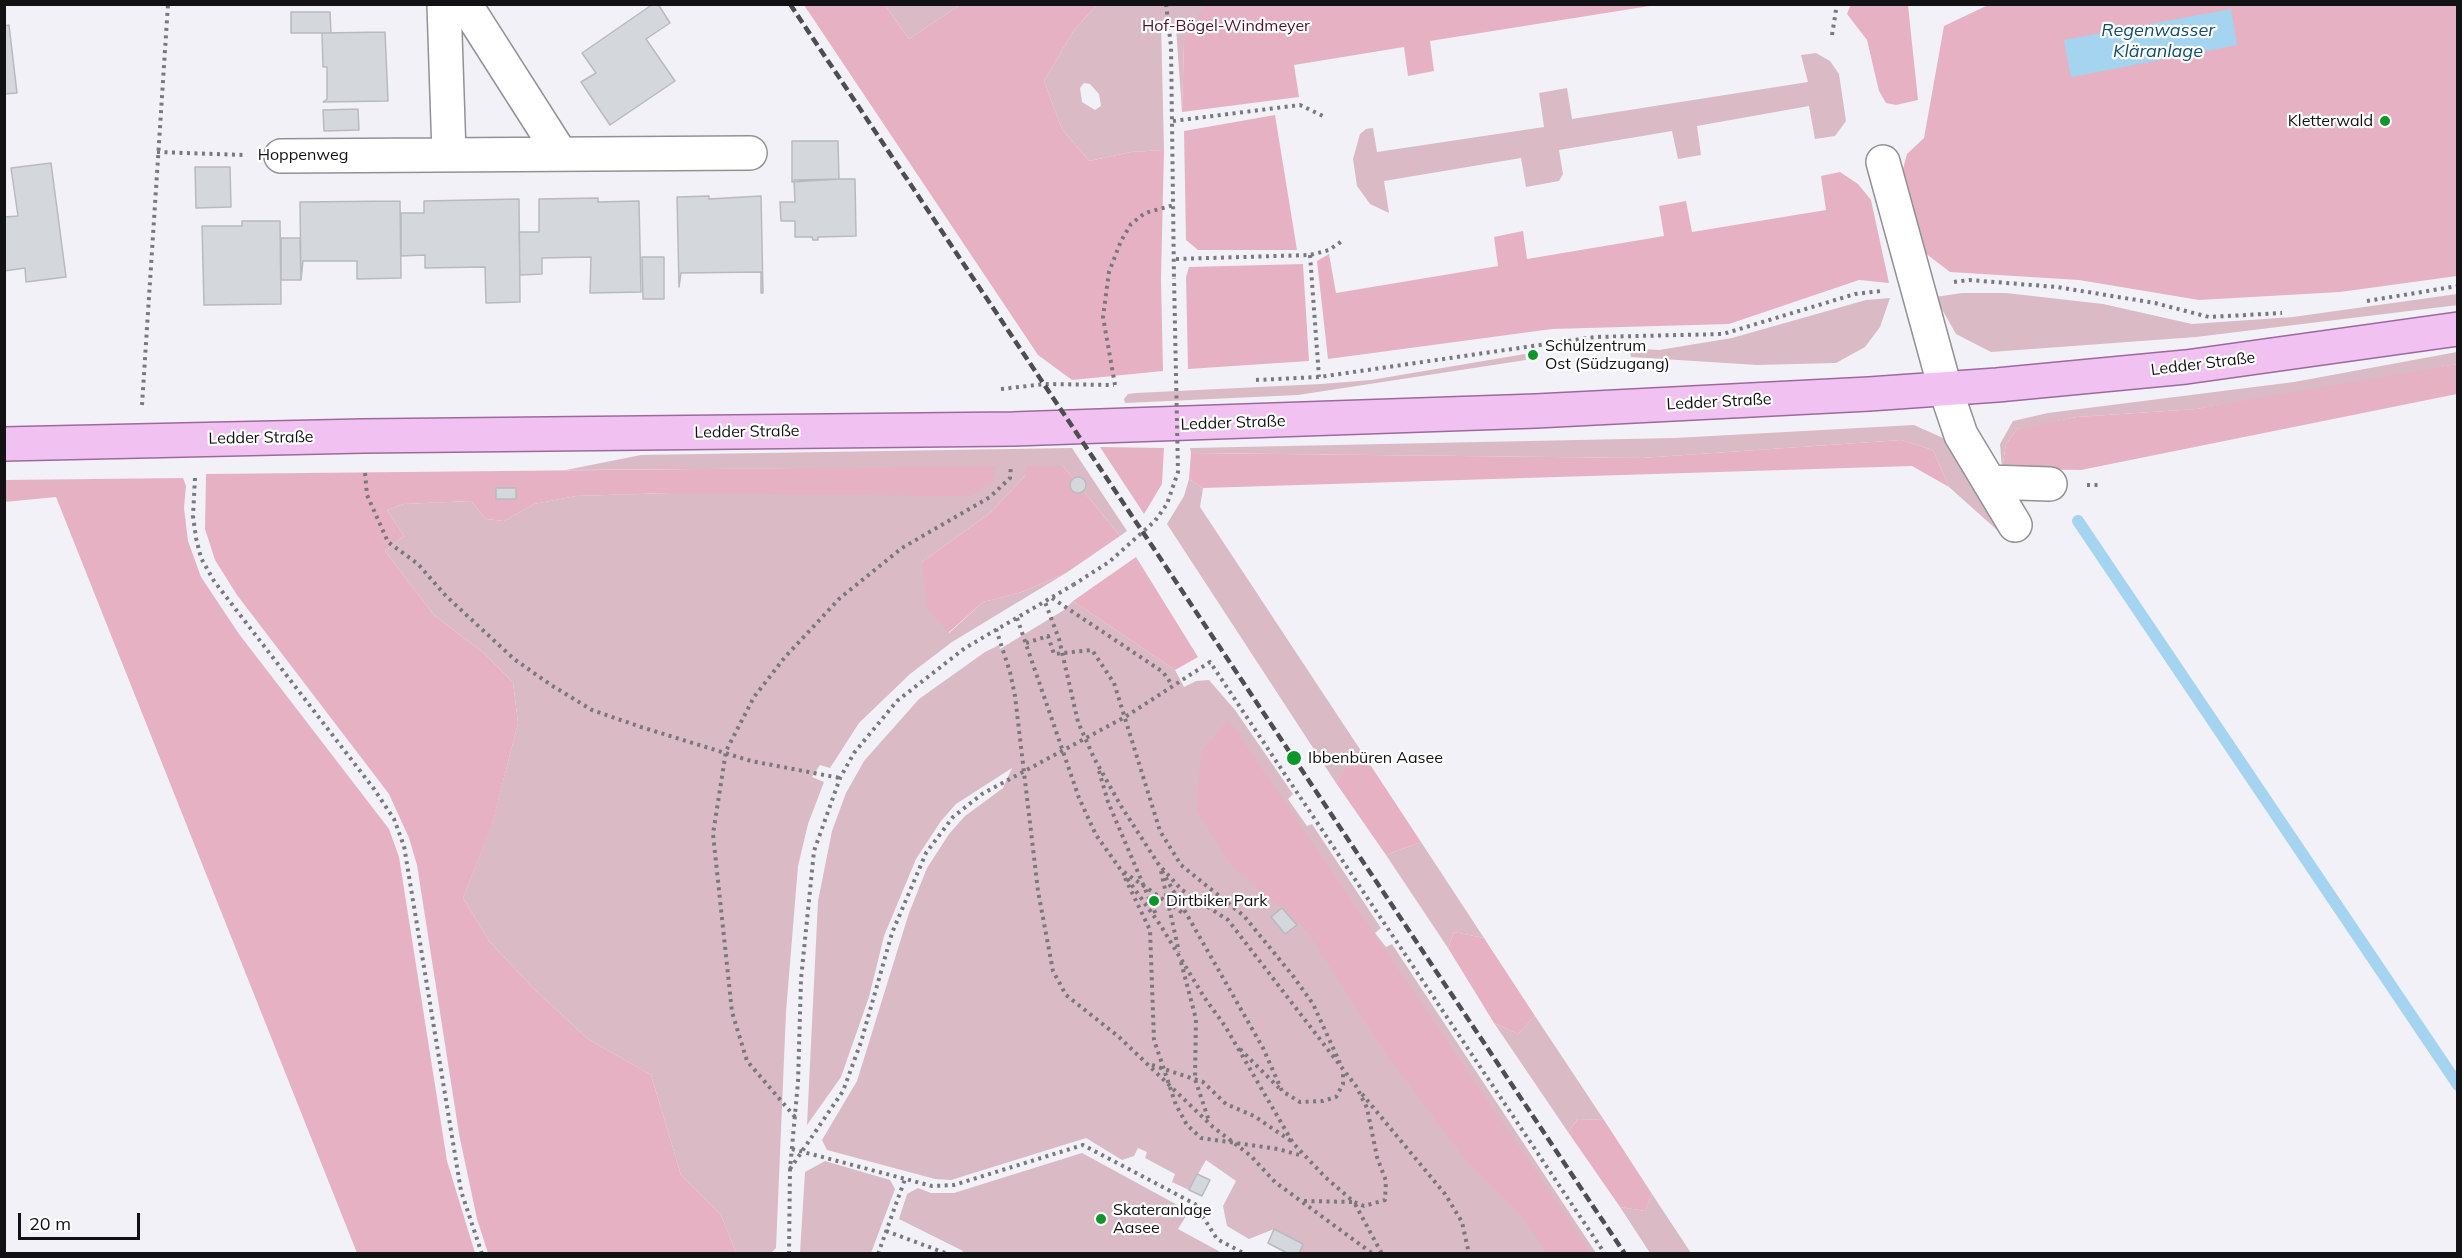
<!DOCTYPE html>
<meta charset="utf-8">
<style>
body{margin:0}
#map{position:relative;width:2462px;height:1258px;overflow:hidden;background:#f2f1f7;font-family:Mulish,sans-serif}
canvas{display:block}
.frame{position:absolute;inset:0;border:6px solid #121113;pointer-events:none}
.scale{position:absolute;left:18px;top:1213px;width:122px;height:27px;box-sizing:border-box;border:3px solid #121113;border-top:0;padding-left:8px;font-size:18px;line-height:21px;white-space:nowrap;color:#121113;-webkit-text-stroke:4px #fff;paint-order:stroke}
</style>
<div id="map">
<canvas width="2462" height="1258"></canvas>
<div class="frame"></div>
<div class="scale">20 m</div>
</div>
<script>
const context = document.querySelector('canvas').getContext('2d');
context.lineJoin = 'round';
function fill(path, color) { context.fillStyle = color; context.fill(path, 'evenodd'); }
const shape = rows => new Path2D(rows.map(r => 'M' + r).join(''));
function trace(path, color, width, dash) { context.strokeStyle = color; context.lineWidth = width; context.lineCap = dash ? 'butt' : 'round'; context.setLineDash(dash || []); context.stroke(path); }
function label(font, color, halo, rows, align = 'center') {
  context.font = font + ' Mulish,sans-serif'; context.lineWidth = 4.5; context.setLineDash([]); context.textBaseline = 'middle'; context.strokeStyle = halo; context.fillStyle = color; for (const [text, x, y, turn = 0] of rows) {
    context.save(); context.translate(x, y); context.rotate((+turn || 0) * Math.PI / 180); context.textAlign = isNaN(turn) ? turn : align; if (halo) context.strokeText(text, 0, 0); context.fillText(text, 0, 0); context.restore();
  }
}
fill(shape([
 [885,5,960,5,909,39],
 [1097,5,1550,5,1184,43,1182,112,1176,28,1161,22,1164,150,1131,152,1089,161,1062,129,1044,81,1074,30],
 [1084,83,1090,84,1099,94,1101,106,1095,110,1082,102,1080,88],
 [1816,53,1830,61,1839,74,1846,121,1835,136,1815,139,1809,106,1697,126,1701,155,1678,159,1672,131,1559,150,1563,174,1559,181,1526,187,1521,158,1384,181,1389,213,1370,204,1357,186,1353,159,1360,134,1366,129,1373,128,1377,152,1544,127,1539,93,1567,88,1572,119,1808,82,1801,55],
 [1962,293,2006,293,2103,304,2192,324,2293,317,2457,294,2458,305,2196,337,1991,352,1956,334,1935,297],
 [1890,298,1880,327,1865,347,1836,363,1757,365,1631,357,1629,348,1659,350,1732,338,1866,300],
 [2457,352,2457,364,2315,391,2196,409,2077,417,2017,429,2006,444,2002,469,2000,444,2013,421,2048,413,2294,382],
 [1525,354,1526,360,1298,395,1125,403,1124,399,1128,394,1136,393,1321,384,1371,380],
 [1914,425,1943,438,2006,538,1949,487,1933,450,1901,440,1641,458,1191,453,1190,448,1675,438],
 [1072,448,1127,531,1120,536,1063,466,1025,476,990,513,922,562,949,633,983,602,1022,592,1066,573,952,642,910,674,859,723,830,768,820,765,812,777,824,782,808,824,798,866,786,1012,776,1248,771,1253,736,1253,721,1215,681,1175,651,1075,588,1039,536,991,489,941,463,898,492,824,518,723,513,682,485,654,434,615,385,551,404,536,387,510,404,504,471,501,486,519,504,521,534,504,576,496,668,493,996,467,566,470,641,455],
 [1189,479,1203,488,1200,507,1369,763,1347,768,1336,783,1167,524,1184,496],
 [1073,601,1175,670,1184,687,1196,681,1209,680,1235,710,1293,794,1288,799,1307,826,1312,824,1381,928,1375,933,1386,947,1392,944,1596,1253,1299,1253,1303,1244,1274,1229,1249,1239,1227,1226,1223,1206,1236,1181,1206,1160,1189,1190,1172,1182,1175,1174,1145,1158,1147,1152,1138,1148,1134,1156,1122,1160,1086,1138,951,1180,935,1179,827,1150,822,1140,857,1081,909,913,927,868,949,834,965,816,1003,788,1012,768,956,804,941,821,916,859,884,936,869,997,841,1077,807,1125,818,901,832,831,846,793,864,761,919,699,985,652,999,645,1000,649,1064,610],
 [1421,842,1484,938,1454,932,1448,948,1386,855],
 [1535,1016,1604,1120,1578,1119,1568,1132,1494,1023,1518,1034],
 [1082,1153,1183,1208,1186,1216,1178,1229,1222,1253,962,1253,963,1251,899,1219,907,1194,918,1188,931,1193,954,1193],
 [825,1161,890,1180,895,1189,871,1253,800,1253,805,1172],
 [1652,1194,1691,1253,1650,1253,1620,1207,1645,1211]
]), '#dabac4');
fill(shape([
 [1851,4,1908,5,1918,100,1896,105,1886,103,1879,91,1867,40,1847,14],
 [804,5,885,5,909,39,960,5,1097,5,1074,30,1044,81,1062,129,1089,161,1131,152,1164,150,1161,278,1163,371,1072,380,1038,355],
 [1204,5,1204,4,1656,5,1430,41,1434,71,1408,76,1404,47,1294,65,1299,97,1182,112,1184,43],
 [1988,5,2457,5,2457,276,2340,292,2199,300,2079,280,1950,272,1925,253,1903,169,1907,154,1924,138,1944,26],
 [1275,115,1297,250,1198,250,1186,240,1184,131],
 [1840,172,1858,184,1871,200,1889,283,1859,280,1729,324,1552,329,1328,359,1317,261,1329,254,1336,293,1498,266,1494,237,1523,231,1527,259,1664,236,1659,206,1686,201,1692,232,1826,210,1821,176],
 [1303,264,1309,361,1188,369,1186,277,1189,267],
 [2457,364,2457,394,2081,470,2002,469,2006,444,2017,429,2034,425,2077,417,2196,409],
 [1901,440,1933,450,1949,487,1912,466,1203,488,1189,479,1191,453,1641,458],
 [1100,447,1164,448,1162,484,1144,514],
 [996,466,991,483,971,496,668,493,576,496,534,504,504,521,486,519,471,501,404,504,387,510,404,536,385,551,434,615,485,654,513,682,518,723,492,825,463,898,489,941,536,991,588,1039,651,1075,681,1175,721,1215,736,1253,488,1253,477,1219,459,1134,417,865,409,838,389,794,237,595,215,560,205,529,206,474],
 [1027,466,1063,466,1120,536,1066,573,1022,592,983,602,948,633,927,607,922,562,990,513,1025,476],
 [183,478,186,486,184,508,188,541,201,577,239,634,389,829,399,857,447,1161,475,1253,357,1253,56,497,5,502,5,480],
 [1136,557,1198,657,1175,670,1073,601],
 [1228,719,1591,1253,1547,1253,1524,1218,1466,1160,1383,1049,1307,931,1230,864,1197,810,1201,753],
 [1369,763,1421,842,1386,855,1336,783,1346,768],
 [1454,932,1484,938,1535,1016,1518,1034,1494,1023,1448,948],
 [1578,1119,1604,1120,1652,1194,1645,1211,1620,1207,1568,1132]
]), '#e6b2c3');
fill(shape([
 [2231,9,2237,45,2071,77,2064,40]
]), '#a5d4f1');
trace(shape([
 [2078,521,2458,1085]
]), '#a5d4f1', 12);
const building = shape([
 [653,4,658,4,670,23,646,39,675,81,610,125,581,82,596,73,582,53,653,4],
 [291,12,330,12,331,33,291,33,291,12],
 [9,25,17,93,4,94,4,26,9,25],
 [385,32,388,101,323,102,327,99,327,67,323,67,322,33,385,32],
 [358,109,359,130,324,131,323,110,358,109],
 [792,141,838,141,839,179,792,182,792,141],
 [51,163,66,277,26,282,25,268,4,271,4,217,18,216,11,168,51,163],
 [195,167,230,167,231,207,196,208,195,167],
 [839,179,855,179,856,236,818,237,818,240,813,240,812,237,795,237,795,221,781,221,780,202,795,202,794,180,839,179],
 [709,196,709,199,761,196,763,293,761,293,761,272,681,273,679,287,677,197,709,196],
 [598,198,598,202,639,201,641,292,590,293,591,257,542,258,542,274,520,275,519,232,539,232,539,199,598,198],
 [519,199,520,302,486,303,485,267,425,268,425,255,401,256,401,213,424,213,424,201,519,199],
 [400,201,401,278,357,279,357,261,303,261,301,280,300,202,400,201],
 [242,221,280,221,281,304,204,305,202,226,242,226,242,221],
 [281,238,300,238,301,280,281,280,281,238],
 [642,257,664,257,664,299,643,299,642,257],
 '1070 485a8 8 0 1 1 16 0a8 8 0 1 1-16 0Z',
 [496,488,516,488,516,499,496,499,496,488],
 [1282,908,1297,925,1285,934,1271,917,1282,908],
 [1197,1174,1210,1180,1202,1196,1189,1190,1197,1174],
 [1274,1229,1303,1244,1299,1254,1289,1254,1268,1243,1274,1229]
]);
fill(building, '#d4d7dc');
trace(building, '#b8babf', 1.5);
const minor = shape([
 [444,4,449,154],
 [465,4,560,153],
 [281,156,750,153],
 [1883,162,1945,388,1961,435,2015,525],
 [1989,482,2050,484]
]);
const major = shape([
 [4,444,363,436,1013,429,1536,411,1869,394,1997,385,2186,367,2458,329]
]);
trace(minor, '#929196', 36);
trace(major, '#9d699d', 36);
trace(shape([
 [1166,4,1171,46,1174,278],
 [1832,35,1837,4],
 [1173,121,1300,105,1323,116],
 [157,152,244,155],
 [1310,255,1319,377],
 [1176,259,1310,255,1329,250,1342,241],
 [1954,282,1969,280,2057,287,2155,303,2209,317,2282,313],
 [2367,301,2458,286],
 [1256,380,1319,377,1595,337,1723,334,1855,294,1881,291],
 [1115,385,1103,317,1109,272,1121,241,1131,224,1145,213,1174,205],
 [1001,389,1045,384,1114,385],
 [142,405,168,4],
 [365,473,367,495,388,542,418,564,446,596,514,659,551,685,592,710,641,727,751,761,840,778],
 [195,478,193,516,196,538,201,558,214,581,374,789,394,819,404,846,461,1191,482,1254],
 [2087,485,2098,485],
 [1052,598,1163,672,1172,685],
 [1017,618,1079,798,1096,835,1161,926,1204,997,1225,1026,1293,1143,1325,1177,1354,1202,1364,1206,1385,1200,1386,1181,1377,1157,1367,1108,1356,1086,1228,920,1182,890,1159,865,1121,806,1094,758,1078,722,1059,639,1045,602],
 [996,629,1010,672,1015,696,1038,891,1053,971,1066,995,1119,1037,1213,1127,1251,1156,1275,1182,1373,1254],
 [1026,643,1048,636,1054,654,1092,650,1114,683,1160,831,1181,865,1244,916,1293,976,1313,1004,1340,1063],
 [1099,771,1108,802,1157,917],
 [1161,871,1179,952],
 [1162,871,1263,1048,1282,1091,1300,1102,1323,1101,1336,1097,1343,1084,1343,1070],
 [1124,872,1184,914],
 [1125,878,1150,930,1154,1040,1176,1105,1187,1125,1201,1138,1278,1149,1303,1156],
 [1181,962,1196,1019,1195,1079,1209,1121],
 [1240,1049,1279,1088],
 [1152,1065,1203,1082,1226,1104,1254,1116,1291,1141],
 [1362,1094,1445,1194,1462,1222,1469,1254],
 [795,1117,747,1061,732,1012,713,834,726,751,754,697,785,657,840,598,902,548,990,497,1010,478,1011,465],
 [792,1149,932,1186,954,1185,1083,1145,1195,1204,1217,1239,1245,1254],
 [790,1169,843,1091,861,1042,892,933,926,853,953,817,982,794,1125,717,1210,662,1605,1254],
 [1304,1201,1354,1202,1382,1254],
 [886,1231,948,1254],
 [789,1254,790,1169,798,1082,801,979,814,851,840,778,854,753,897,701,965,648,1073,585],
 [878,1254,905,1179]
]), '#79787c', 4, [3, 4.5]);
trace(minor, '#fff', 33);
trace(major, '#f1c1f1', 33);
trace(shape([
 [790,4,1625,1254]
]), '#4e4d50', 4.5, [9, 4.5]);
trace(shape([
 [1073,585,1109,562,1155,521,1167,504,1178,472,1174,278]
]), '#79787c', 4, [3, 4.5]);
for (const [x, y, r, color] of [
 [2385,121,6,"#0c962c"],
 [1533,355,6,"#0c962c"],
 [1294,758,8,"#0c962c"],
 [1154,901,6,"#0c962c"],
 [1101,1219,6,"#0c962c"]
]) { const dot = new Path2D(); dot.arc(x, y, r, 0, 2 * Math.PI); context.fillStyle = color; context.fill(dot); trace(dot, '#fff', 2); }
label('16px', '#4d112c', '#fff', [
 ["Hof-Bögel-Windmeyer",1226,26]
]);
label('16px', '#121113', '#fff', [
 ["Kletterwald",2373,121,"right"],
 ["Schulzentrum",1545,346],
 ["Ost (Südzugang)",1545,364],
 ["Ibbenbüren Aasee",1308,758],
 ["Dirtbiker Park",1166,901],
 ["Skateranlage",1113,1210],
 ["Aasee",1113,1228]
], 'left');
label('16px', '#121113', '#fff', [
 ["Hoppenweg",303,155],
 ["Ledder Straße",2203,364,-7],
 ["Ledder Straße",1719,402,-3],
 ["Ledder Straße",1233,423,-2],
 ["Ledder Straße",747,432,-1],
 ["Ledder Straße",261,438,-1]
]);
label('italic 18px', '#134d6a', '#fff', [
 ["Regenwasser",2158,31],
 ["Kläranlage",2158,52]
]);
</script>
